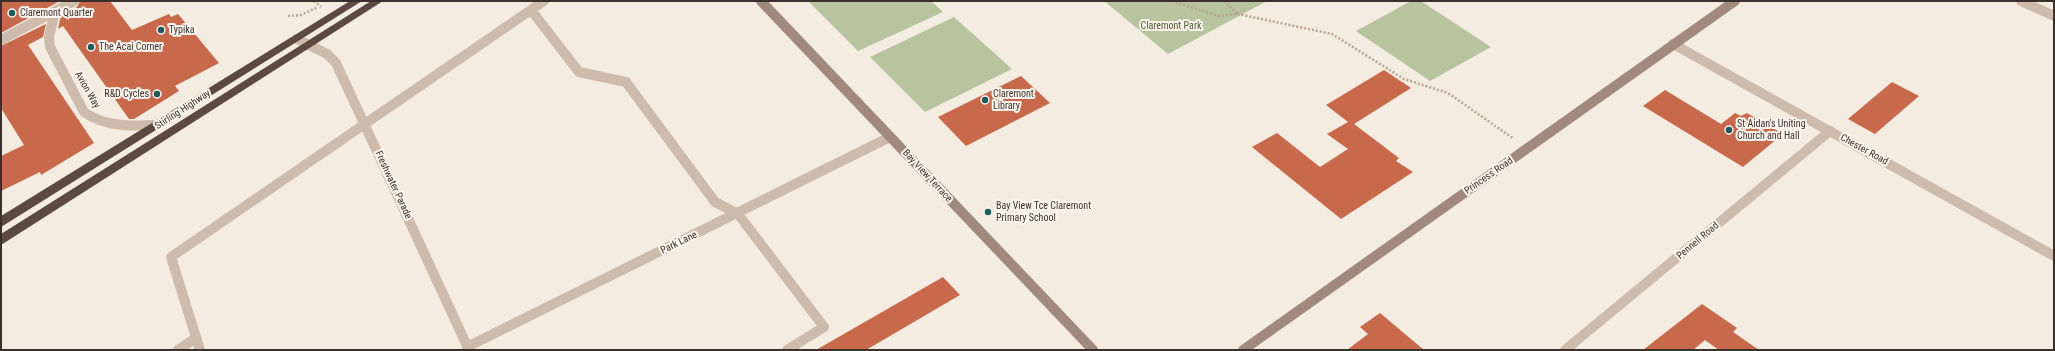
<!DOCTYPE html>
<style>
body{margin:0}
#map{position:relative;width:2055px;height:351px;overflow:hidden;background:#f4ebe1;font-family:"Roboto Condensed",sans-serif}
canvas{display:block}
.frame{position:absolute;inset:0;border:2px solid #3b302b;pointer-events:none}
</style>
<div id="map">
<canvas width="2055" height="351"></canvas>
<div class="frame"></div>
</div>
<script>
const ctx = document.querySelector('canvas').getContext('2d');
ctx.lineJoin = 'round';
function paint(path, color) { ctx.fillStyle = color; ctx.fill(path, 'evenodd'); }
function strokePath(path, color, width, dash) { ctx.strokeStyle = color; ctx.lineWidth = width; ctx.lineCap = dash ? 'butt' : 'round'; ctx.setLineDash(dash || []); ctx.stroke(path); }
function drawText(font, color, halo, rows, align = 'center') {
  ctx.font = font + ' "Roboto Condensed",sans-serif'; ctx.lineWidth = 4; ctx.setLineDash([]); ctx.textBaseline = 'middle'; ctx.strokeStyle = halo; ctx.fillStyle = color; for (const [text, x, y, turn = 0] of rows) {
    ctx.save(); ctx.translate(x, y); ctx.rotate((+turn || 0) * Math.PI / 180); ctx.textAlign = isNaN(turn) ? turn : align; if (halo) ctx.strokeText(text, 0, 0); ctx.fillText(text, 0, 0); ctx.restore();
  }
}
paint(new Path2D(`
 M808,1h123l12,11 -85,39z
 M1104,1h163l-99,53z
 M1411,1h10l70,46 -61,34 -74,-50z
 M954,17l58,52 -87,43 -55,-55z`), '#b8c4a0');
paint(new Path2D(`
 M1,1h59l-59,32z
 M80,1h30l22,29 37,-16 2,3 7,-3 41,49 -44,23 4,5 -45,28h-5l-66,-93 -5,3 3,-14 16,-8z
 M46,24l-3,13 -15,8 66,98 -53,32 -1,-3 -39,19v-35l23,-11 -23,-37v-62z
 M1384,70l27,18 -57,36 45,34 -3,3 17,11 -72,47 -89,-72 25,-14 43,34 28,-18 -21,-15 21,-12 -22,-17z
 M1021,76l29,27 -84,43 -28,-29z
 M1892,82l27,14 -44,38 -27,-15z
 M1665,90l56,34 14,-11 6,3 6,-3 36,21 -40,33 -100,-61z
 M943,277l17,18 -94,55h-50z
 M1702,304l35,24 -4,4 26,18h-40l-14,-10 -12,10h-50z
 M1380,313l44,37h-77l21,-16 -8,-7z`), '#c8694b');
strokePath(new Path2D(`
 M314,1l7,6
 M1172,1l47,15 19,-2 94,20 72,45 44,14 66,46
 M1224,1l14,13
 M288,16l13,-1 17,-8`), '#b9a596', 2.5, [2, 2]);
strokePath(new Path2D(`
 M531,10l48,62 47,10 89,120 23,12 86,113 -37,23
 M55,12l-6,25 1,10 34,65c21,15 46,14 71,13
 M178,350l18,-12
 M200,350l-29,-93 373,-256`), '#cdbbac', 10);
strokePath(new Path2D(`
 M2021,1l33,15
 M297,39l30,15 9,9 133,287
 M1,40l73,-39
 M1673,44l381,212
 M467,347l423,-210
 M1565,350l265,-219`), '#cdbbac', 10);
strokePath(new Path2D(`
 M761,1l332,349
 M1243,350l492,-349`), '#a18a7d', 10);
paint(new Path2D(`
 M350,1h12l-361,226v-11z
 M371,1h12l-382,244v-11z`), '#5c4a42');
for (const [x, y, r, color] of [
 [12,13,4,"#1f5a5e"],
 [161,30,4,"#1f5a5e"],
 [91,47,4,"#1f5a5e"],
 [157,94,4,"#1f5a5e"],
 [985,100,4,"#1f5a5e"],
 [1729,130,4,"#1f5a5e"],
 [988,212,4,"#1f5a5e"]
]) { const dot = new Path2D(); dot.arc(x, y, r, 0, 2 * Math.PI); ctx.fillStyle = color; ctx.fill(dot); strokePath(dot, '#fbf5ee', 1.5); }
drawText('10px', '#3b302b', '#fbf5ee', [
 ["Claremont Quarter",20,13],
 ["Typika",169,30],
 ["The Acai Corner",99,47],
 ["R&D Cycles",149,94,"right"],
 ["Claremont",993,94],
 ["Library",993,106],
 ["St Aidan's Uniting",1737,124],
 ["Church and Hall",1737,136],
 ["Bay View Tce Claremont",996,206],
 ["Primary School",996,218]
], 'left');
drawText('10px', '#4a5a2e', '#fbf5ee', [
 ["Claremont Park",1171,26]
]);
drawText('10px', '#3b302b', '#fbf5ee', [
 ["Avion Way",87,90,60],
 ["Stirling Highway",183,110,-33],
 ["Chester Road",1864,150,29],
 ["Bay View Terrace",927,176,47],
 ["Princess Road",1489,176,-35],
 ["Freshwater Parade",393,185,65],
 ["Pennell Road",1698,241,-40],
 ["Park Lane",679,243,-26]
]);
</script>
